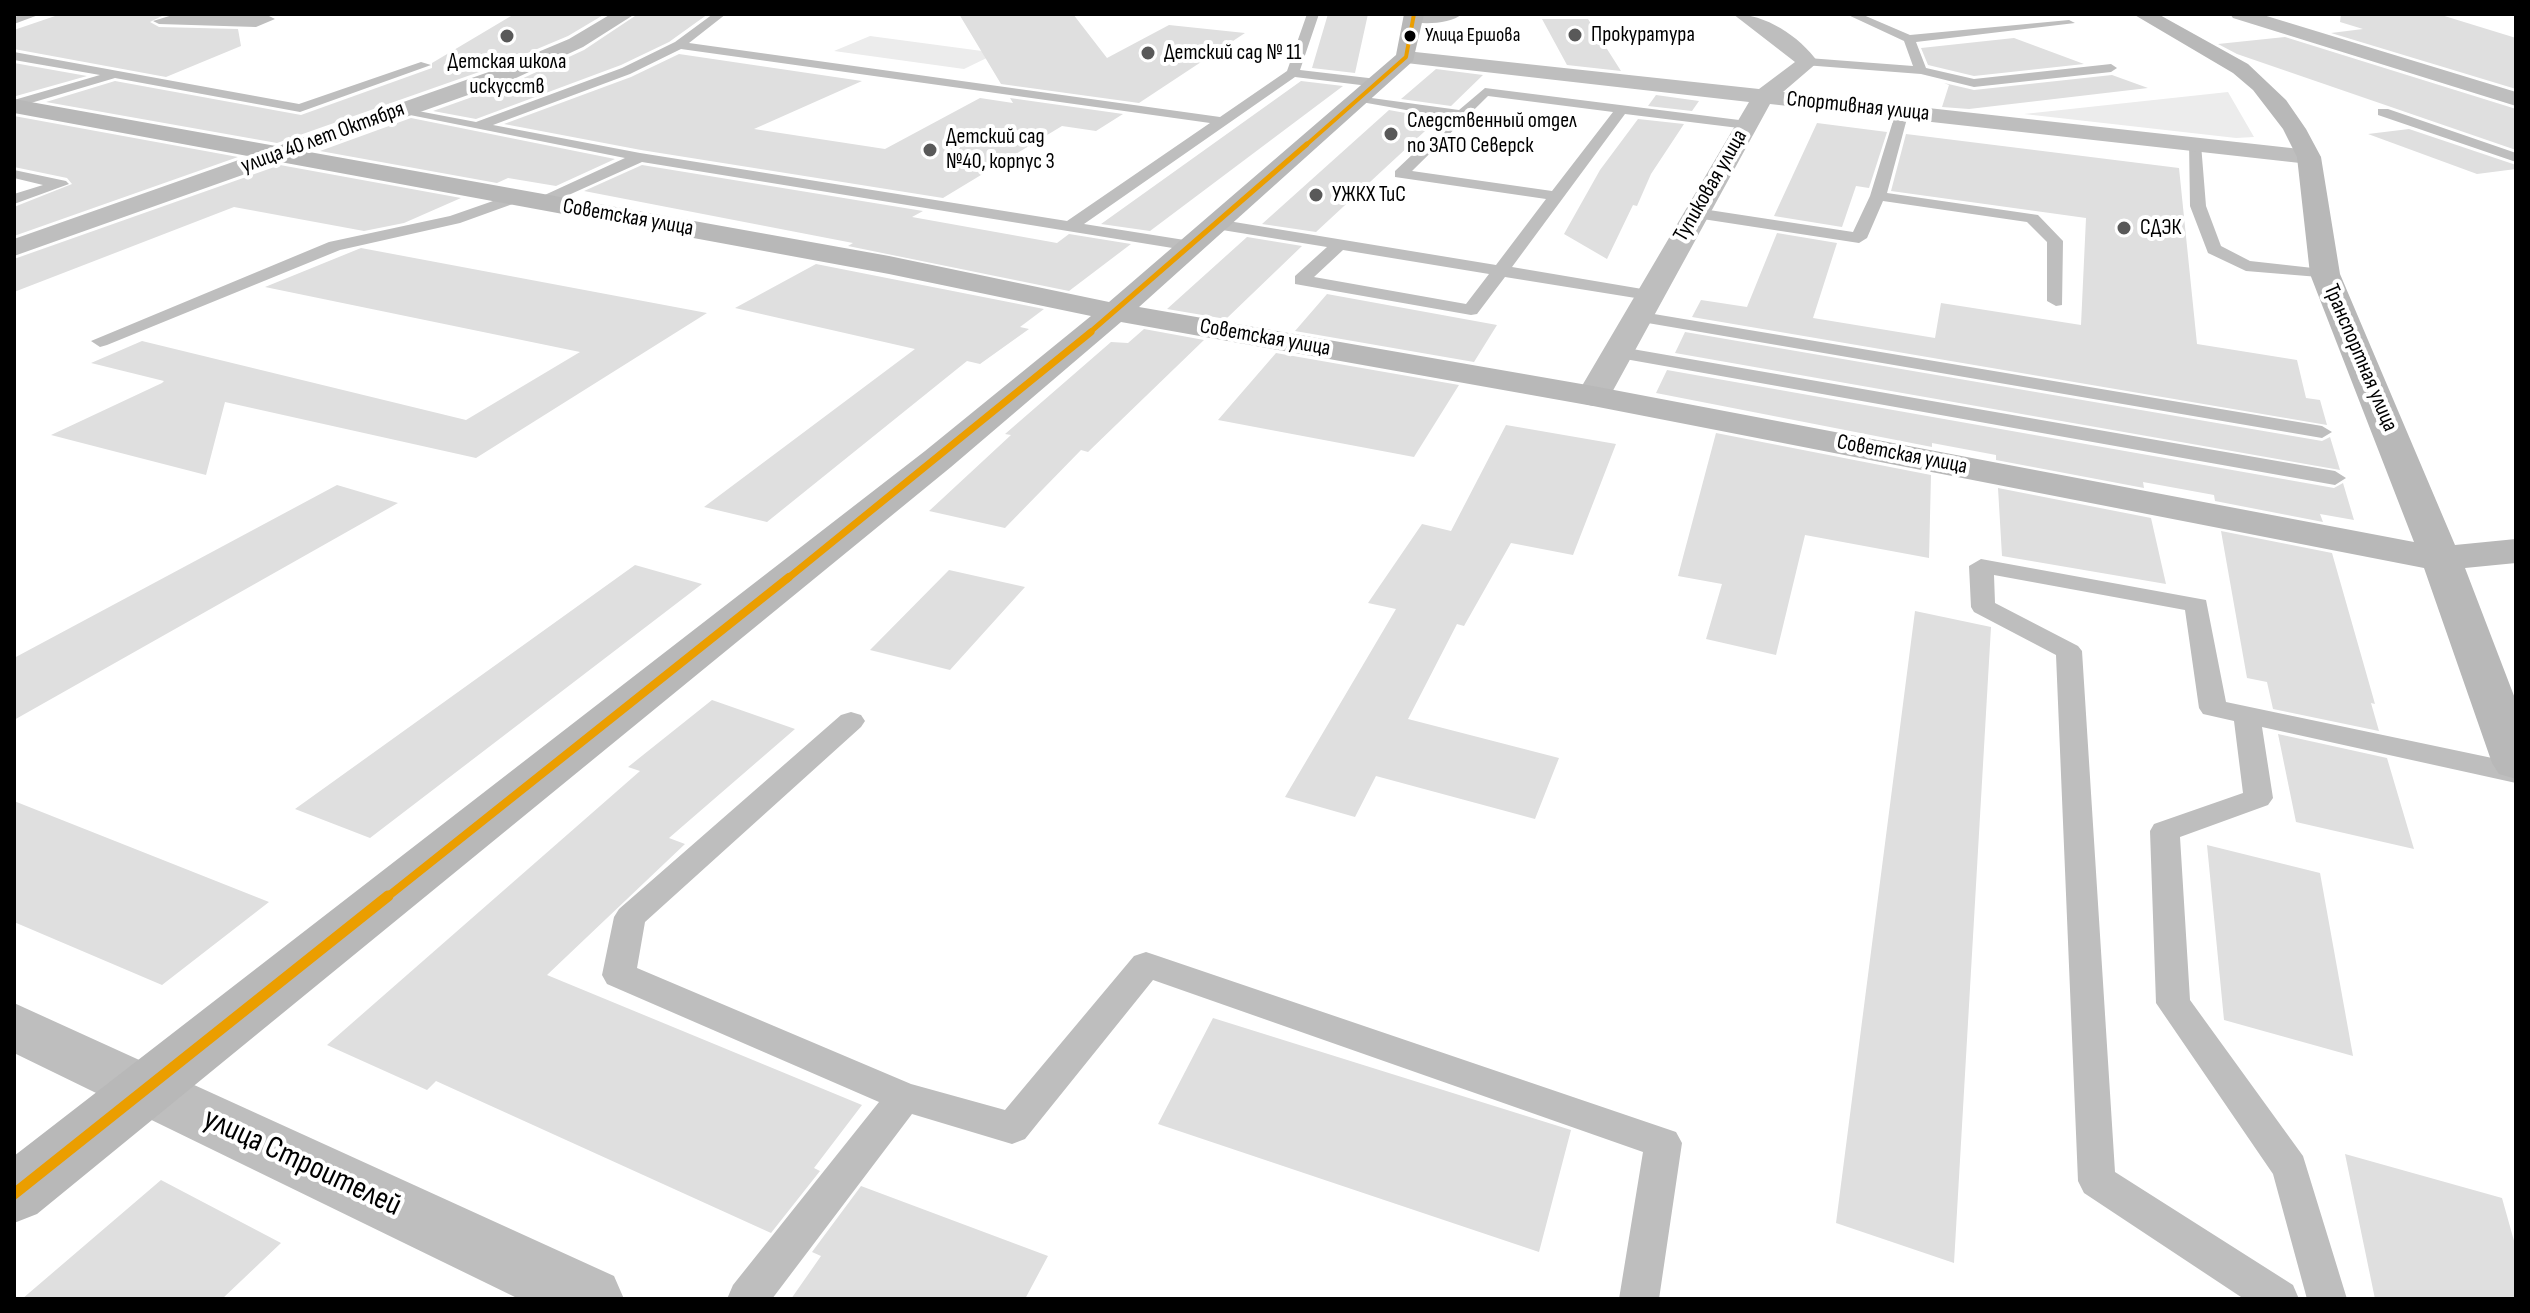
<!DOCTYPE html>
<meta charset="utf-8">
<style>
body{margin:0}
#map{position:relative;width:2530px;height:1313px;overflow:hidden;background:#fff;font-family:"Sofia Sans Condensed",sans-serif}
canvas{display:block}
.frame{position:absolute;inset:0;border:16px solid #000;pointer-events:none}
</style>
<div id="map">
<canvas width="2530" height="1313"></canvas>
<div class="frame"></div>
</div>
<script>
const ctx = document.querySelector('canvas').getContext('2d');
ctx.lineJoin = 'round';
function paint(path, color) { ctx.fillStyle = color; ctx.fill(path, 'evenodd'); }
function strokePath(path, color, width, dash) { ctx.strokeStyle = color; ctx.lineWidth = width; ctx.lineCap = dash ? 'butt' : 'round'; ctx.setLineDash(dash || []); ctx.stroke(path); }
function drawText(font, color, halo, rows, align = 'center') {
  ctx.font = font + ' "Sofia Sans Condensed",sans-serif'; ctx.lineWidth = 8; ctx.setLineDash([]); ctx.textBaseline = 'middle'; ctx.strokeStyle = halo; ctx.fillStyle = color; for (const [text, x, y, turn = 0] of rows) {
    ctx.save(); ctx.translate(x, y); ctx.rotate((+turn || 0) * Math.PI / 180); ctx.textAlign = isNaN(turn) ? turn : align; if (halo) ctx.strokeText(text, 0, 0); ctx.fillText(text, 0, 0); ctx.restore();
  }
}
paint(new Path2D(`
 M870,36l127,17 -33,16 -130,-18z
 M2228,92l26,45 -18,1 -212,-24z`), '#ececec');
paint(new Path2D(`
 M61,14h105l-16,8 9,5 79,2 3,17 -75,31 -152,-28v-19z
 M523,14h82l-37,22 -69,29 -222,78 -231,-41 69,-21 186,34 131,-47v-5l79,-47z
 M638,14h70l-39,28 -48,23 -145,54 -43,-8 84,-30 67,-31z
 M959,14h114l34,44 62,-33 76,8 -106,70 -138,-19z
 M1328,14h40l-13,59 -43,-5z
 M2341,14h97l78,24v51l-185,-56 32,-4 -23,-7z
 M1542,19h46l33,52 -54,-6z
 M2285,37l231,72v41l-279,-96 -19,-10z
 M2014,38l70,26 -110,12 -46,-11 -7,-17z
 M679,54l183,27 -108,48 131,20 95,-51 33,5 -3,-5 113,16 -27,17 -34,-5 -119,72 -302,-48 -137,-26 127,-47z
 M14,63l73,13 -71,20z
 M1436,69l47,6 -32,31 -50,-7z
 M2112,75l36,13 -179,21 -27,-2 7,-22 -5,-2 30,7z
 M1301,81l42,5 -193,145 -49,-7z
 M1656,95l43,6 -7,10 -44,-5z
 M1389,110l49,9 -122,113 -54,-8z
 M14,116l224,41 -224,79v-29l58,-23 -5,-6 -53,-11z
 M411,118l204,41 -59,27 -48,-8 -11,5 -177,-32z
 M1638,119l46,5 -33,50 -14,32 -4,-1 -26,54 -43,-25 36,-64z
 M1817,123l70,9 -18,56 -13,-2 -14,41 -68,-11z
 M2409,129l107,36v4l-39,5 -109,-40z
 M1906,134l273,34 18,176 100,16 9,38 14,2 7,25 -635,-108 9,-17 46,7 30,-74 60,10 -24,75 122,20 6,-35 140,22 5,-107 -195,-27z
 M280,165l181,33 -57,25 -40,8 -130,-24 -220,85v-33z
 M642,165l281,46 -11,6 145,26 12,-9 62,10 -62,47 -221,-45 5,-3 -269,-52z
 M1247,237l55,9 -76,73 -59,-10z
 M361,248l346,65 -231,145 -251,-56 -19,73 -155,-40 111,-52 2,-2 -73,-18 51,-22 324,79 114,-68 -315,-65z
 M816,264l228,45 -24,18 9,2 -49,35 -13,-3 -200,161 -63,-15 211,-158 -180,-41z
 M1327,294l170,31 -23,37 -179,-31z
 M1144,329l60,11 -116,112 -7,-2 -76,78 -76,-17 82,-76 -6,-1 106,-92 17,1z
 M1685,332l637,109 8,-4 10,33 -665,-117z
 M1276,353l183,32 -45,72 -196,-37z
 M1667,370l667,118 9,-5 11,37 -34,-6 3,8 -108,-21 -1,-6 -71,-13 1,6 -148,-28v-5l-64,-12v4l-276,-54z
 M1506,425l110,19 -43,111 -62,-12 -47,83 -7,-2 -49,95 151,39 -24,61 -159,-43 -21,41 -70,-20 111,-188 -28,-6 54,-79 29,7z
 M1716,433l215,42 -2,83 -124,-23 -29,120 -70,-16 16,-55 -44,-8z
 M337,485l61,18 -384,217v-62z
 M1998,488l153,30 15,66 -164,-28z
 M2221,531l111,22 43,151 -4,-1 8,28 -106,-22 -6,-27 -20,-4z
 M635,565l67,19 -332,254 -75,-29z
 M949,570l76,17 -75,83 -80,-20z
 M1915,611l76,16 -37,636 -118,-40z
 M712,700l83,29 -126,109 16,6 -138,131 315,130 -48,63 6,3 -49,62 -335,-152 -9,9 -100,-45 313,-274 -12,-4z
 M2278,734l109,24 27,91 -118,-27z
 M14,801l255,101 -107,83 -148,-63z
 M2207,845l113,28 33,183 -129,-36z
 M1213,1018l358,112 -32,122 -381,-128z
 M2345,1154l157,44 14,50v51h-141z
 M161,1180l120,63 -59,56h-200z
 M861,1186l187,70 -23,43h-234l30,-43 -9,-4z`), '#dfdfdf');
paint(new Path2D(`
 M24,14h17l-27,10v-7z
 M176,14l93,2 6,3 -19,8 -97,-3 -6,-3z
 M713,14h13l-37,29 531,74 67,-46 20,-57h12l-19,56 77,9 6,4 -6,4 -82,-10 -211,147 113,18v8l-6,1 -549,-89 -100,45 -6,-2v-6l89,-41 -235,-47 7,-4 79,15 146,-54 53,-26zM681,49l529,74 -143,98 -427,-68 -147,-28 137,-51z
 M1846,14h15l49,21 159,-15 6,3 -159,19 10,26 48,11 137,-15 6,4 -6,4 -137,15 -53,-13 -117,-9 -2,-3 6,-4 105,8 -9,-25z
 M14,52l285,52 122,-42 10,3 -131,47 -185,-34 -101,30v-8l86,-25 -86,-15z
 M1485,88l262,33 7,4 -7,4 -122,-15 -113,153 142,24v8l-6,1 -143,-23 -28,37 -6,1 -176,-31v-8l32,-29 -111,-18 -8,-5 8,-5 280,46 50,-66 -151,-22v-6l56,-53 -101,-18 7,-4 102,14zM1488,96l125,16 -61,79 -140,-20zM1343,250l146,24 -23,30 -152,-27z
 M1897,108l12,3 -22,82 151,22 25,26 -1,64 -6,1 -9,-5v-59l-20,-20 -144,-21 -16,37 -8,5 -163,-25 -8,-5 8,-5 157,24 17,-36z
 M2378,109h10l128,44v9l-138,-47z
 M2189,141l12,3 5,62 15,40 29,15 81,9v8l-85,-7 -38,-18 -18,-47z
 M14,170l52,11 3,3 -55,20v-10l29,-9 -29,-7z
 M516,193l5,2v6l-61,22 -120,27 -233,95 -7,2 -9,-6 238,-99 121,-26z
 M1636,311l686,115 10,6 -10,6 -692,-118 -3,-4z
 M1615,346l720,125 11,7 -11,7 -727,-129v-8z
 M1981,559l225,41 20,102 290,61v20l-254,-56 11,71 -5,7 -88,32 10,163 113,156 44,143h-40l-34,-125 -117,-171 -6,-172 4,-7 89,-31 -9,-72 -31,-7 -4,-6 -14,-98 -191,-35 1,28 83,43 4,5 33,521 178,113 6,14h-55l-160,-106 -6,-12 -22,-526 -82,-43 -3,-5 -2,-41z
 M851,712l10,3 4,6 -4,6 -216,195 -8,46 274,116 94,26 129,-154 12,-4 12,4 518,176 6,11 -23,156h-40l24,-147 -490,-172 -128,159 -13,5 -100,-30 -140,185h-45l6,-14 146,-183 -272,-118 -5,-9 12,-58 5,-8 222,-194z`), '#bebebe');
paint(new Path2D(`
 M611,14h24l-52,33 -67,31 -502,178v-17l486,-171 69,-29z
 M1407,14h55c-11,10 -40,11 -54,7z
 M1733,14c33,0 66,22 85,48l-35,30 526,58 12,7 -12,7 -539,-60 -160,292 -5,7 -12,3 -12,-3 -5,-7 173,-294 -343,-39 -10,-6 10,-6 353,38 36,-27z
 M2230,14h30l256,78v14l-283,-88z
 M14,1003l600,273 10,23h-105l-505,-246z`), '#bebebe');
paint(new Path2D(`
 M1404,14h20l-11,47 -274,246 454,79 821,156 -104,-268 -13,-117 -14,-28 -30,-39 -20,-17 -100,-59h25l90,50 38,36 20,29 15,28 19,117 115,271 61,-6v24l-51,5 51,133v78l-17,-5 -7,-11 -68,-195 -831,-162 -472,-84 -170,145 -914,747 -23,9v-67l911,-705 166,-135 -202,-42 -875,-161v-14l875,157 220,46 287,-247z`), '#b8b8b8');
strokePath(new Path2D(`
 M1305,146l101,-89 8,-43`), '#eb9e00', 4);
strokePath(new Path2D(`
 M1088,334l219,-190`), '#eb9e00', 5);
strokePath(new Path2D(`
 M787,579l304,-247`), '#eb9e00', 7);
strokePath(new Path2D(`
 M386,898l403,-321`), '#eb9e00', 8);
strokePath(new Path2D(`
 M14,1194l374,-298`), '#eb9e00', 11);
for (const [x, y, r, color] of [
 [1575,35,8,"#595959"],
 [507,36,8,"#595959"],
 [1410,36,7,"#000"],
 [1148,53,8,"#595959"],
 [1391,134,8,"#595959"],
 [930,150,8,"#595959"],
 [1316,195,8,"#595959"],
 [2124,228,8,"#595959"]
]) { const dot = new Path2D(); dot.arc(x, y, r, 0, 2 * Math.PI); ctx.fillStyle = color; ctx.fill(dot); strokePath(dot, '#fff', 3); }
drawText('20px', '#000', '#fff', [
 ["Улица Ершова",1425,36]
], 'left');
drawText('22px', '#000', '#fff', [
 ["Прокуратура",1591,35],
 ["Детский сад № 11",1164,53],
 ["Детская школа",507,62,"center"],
 ["искусств",507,87,"center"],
 ["Следственный отдел",1407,121],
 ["по ЗАТО Северск",1407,146],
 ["Детский сад",946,137],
 ["№40, корпус 3",946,162],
 ["УЖКХ ТиС",1332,195],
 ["СДЭК",2140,228]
], 'left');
drawText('22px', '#000', '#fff', [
 ["Спортивная улица",1858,107,6],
 ["улица 40 лет Октября",323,138,-20],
 ["Тупиковая улица",1711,186,-60],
 ["Советская улица",628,218,10],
 ["Советская улица",1265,338,10],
 ["Транспортная улица",2360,358,67],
 ["Советская улица",1902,455,11]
]);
drawText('32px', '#000', '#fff', [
 ["улица Строителей",302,1163,25]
]);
</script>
